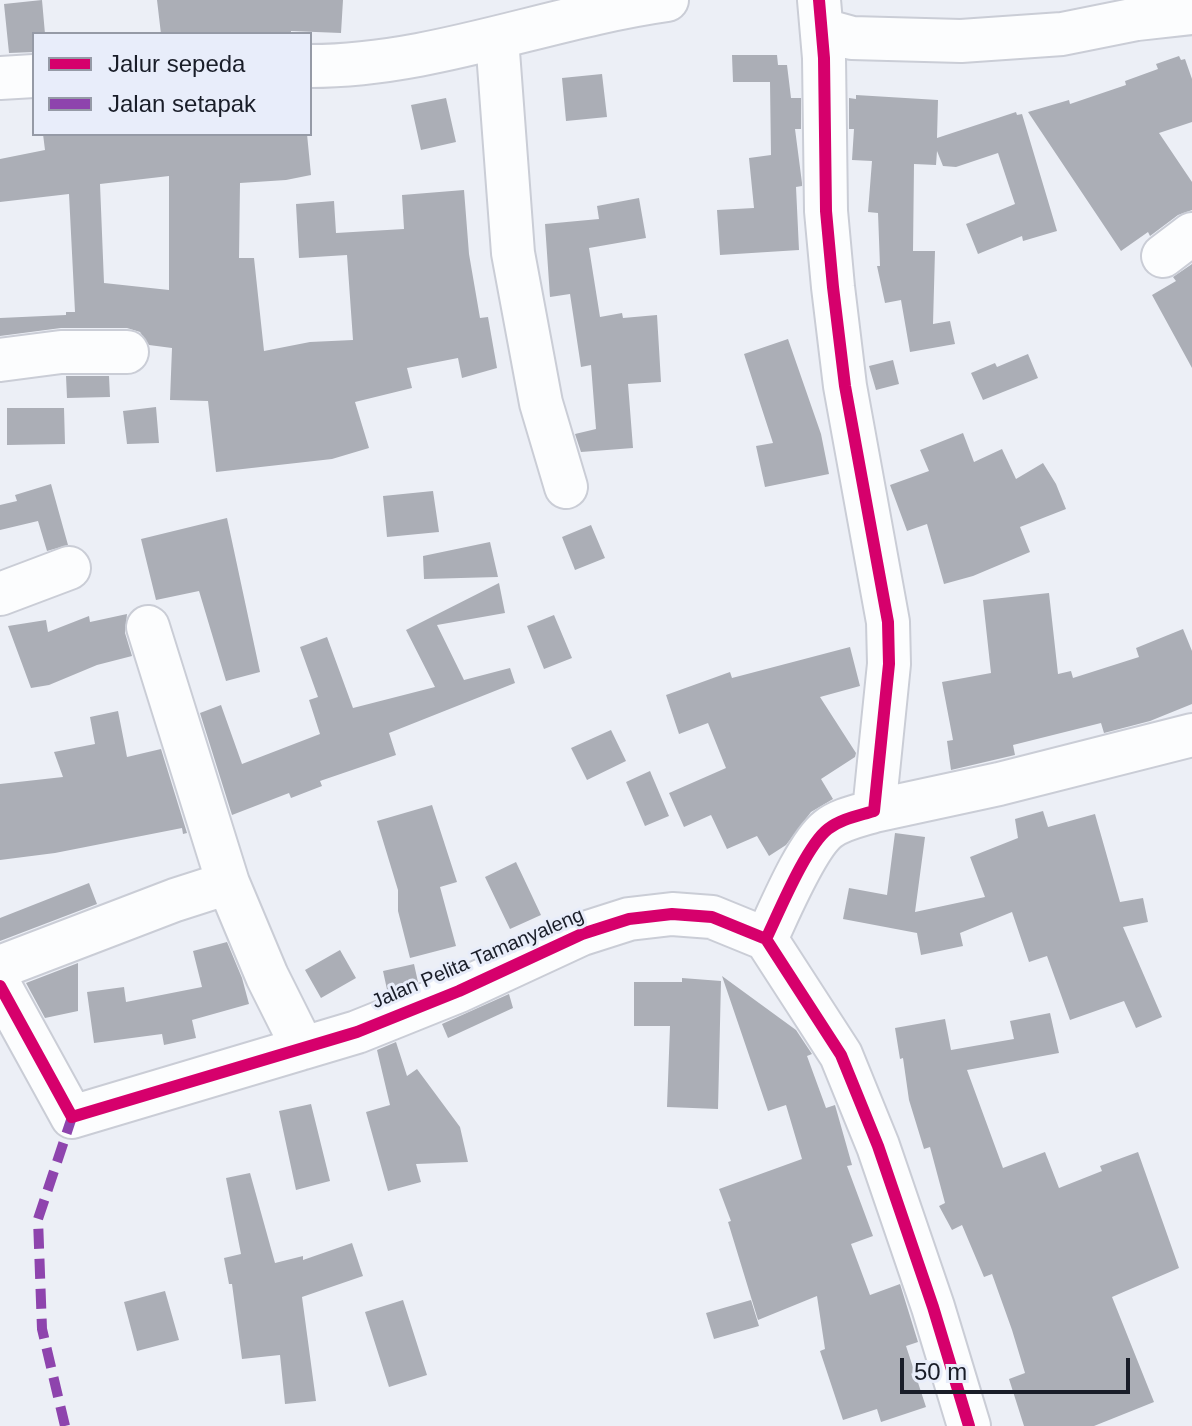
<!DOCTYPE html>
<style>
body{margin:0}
#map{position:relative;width:1192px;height:1426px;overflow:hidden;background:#eceff6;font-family:Arial,sans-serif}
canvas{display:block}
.legend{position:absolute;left:32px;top:32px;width:280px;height:104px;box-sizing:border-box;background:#e8edfa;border:2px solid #959aa6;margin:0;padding:10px 14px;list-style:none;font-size:24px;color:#191d28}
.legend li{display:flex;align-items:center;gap:16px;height:40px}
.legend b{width:40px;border:2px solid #959aa6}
.scale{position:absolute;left:900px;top:1358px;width:230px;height:36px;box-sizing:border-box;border:4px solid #191d28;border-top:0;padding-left:10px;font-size:24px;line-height:28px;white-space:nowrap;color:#191d28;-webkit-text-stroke:6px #e8edfa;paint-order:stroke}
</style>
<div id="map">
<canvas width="1192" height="1426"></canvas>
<ul class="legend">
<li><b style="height:10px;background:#d6006c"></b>Jalur sepeda</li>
<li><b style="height:10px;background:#8e44ad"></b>Jalan setapak</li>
</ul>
<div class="scale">50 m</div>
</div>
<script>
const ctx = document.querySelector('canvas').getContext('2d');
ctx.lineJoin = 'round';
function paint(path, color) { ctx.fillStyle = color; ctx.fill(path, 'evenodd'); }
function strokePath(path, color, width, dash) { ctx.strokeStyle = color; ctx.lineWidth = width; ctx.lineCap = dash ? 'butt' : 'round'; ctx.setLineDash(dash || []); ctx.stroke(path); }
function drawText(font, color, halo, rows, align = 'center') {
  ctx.font = font + ' Arial,sans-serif'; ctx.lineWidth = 6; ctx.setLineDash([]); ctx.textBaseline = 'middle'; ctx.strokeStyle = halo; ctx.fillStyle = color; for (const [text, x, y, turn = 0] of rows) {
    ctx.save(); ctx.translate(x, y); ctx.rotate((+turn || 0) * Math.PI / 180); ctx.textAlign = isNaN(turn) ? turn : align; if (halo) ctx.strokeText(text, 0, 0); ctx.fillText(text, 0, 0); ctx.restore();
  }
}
paint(new Path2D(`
 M42,0l3,34h-11v18l-25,1 -5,-49z
 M157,0h186l-2,33 -50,-2v3h-130z
 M732,55h45l1,10h9l4,33h10v31h-6l7,54v3l-6,1 3,63 -79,5 -3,-45 37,-2 -5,-50 22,-3 -1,-73h-37z
 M1179,56l2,4 4,-1 7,20v43l-33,11 33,49v28l-14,5 -28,21 -2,-4 -27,19 -93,-139 41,-12 1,4 56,-19 -1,-4 33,-12 -2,-5z
 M602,74l5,43 -41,4 -4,-43z
 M856,95l82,5 -1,38 79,-26 1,3 5,-1 35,117 -34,10 -1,-5 -44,18 -12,-30 49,-20 -17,-51 -42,14 -13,-1 -6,-15 -1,14 -22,-1 -1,87h22l-2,73 17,-3 5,23 -45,8 -9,-52 -16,3 -8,-37h3l-2,-53 -10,-1 4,-51 -20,-1 2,-31h-5v-31l7,1z
 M446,98l10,44 -35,8 -10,-45z
 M43,134h264l4,41 -25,5 -46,3 -1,75h15l10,93 46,-9 43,-2 -6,-85 -48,3 -3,-54 38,-3 2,32 68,-4 -2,-34 62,-5 5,64 11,64 8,-1 9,51 -35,10 -4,-20 -51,10 5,20 -57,14 14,46 -37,11 -116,13 -8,-71 -38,-1 2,-52 -23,-3 -9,-13 -13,-4h-66l-61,8v-18l66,-3v-3h9l-6,-118 -69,8v-43l45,-9zM169,176v114l-65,-7 -4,-99z
 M639,198l7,40 -57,10 11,69 22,-4 1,5 34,-3 4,67 -33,2 5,64 -52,4 -6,-18 21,-5 -5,-64 -10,2 -11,-73 -20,3 -5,-73 54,-5 -2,-13z
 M1192,264v104l-40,-73 24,-14 -3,-4z
 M788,339l33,95 8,40 -64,13 -9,-41 17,-3 -29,-89z
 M1028,354l10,24 -55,22 -12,-27 24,-10 2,4z
 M893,360l6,24 -23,6 -7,-24z
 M66,376h43l1,21 -43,1z
 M156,407l3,36 -32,1 -4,-33z
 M7,408h57l1,36 -58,1z
 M963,433l11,29 28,-13 14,30 27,-16 13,21 10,25 -46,18 10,25 -57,24 -29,8 -17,-60 -20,7 -17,-46 39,-14 -9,-21z
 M51,484l17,61 -21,6 -9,-30 -38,9v-25l17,-4 -2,-6z
 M433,491l6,41 -52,5 -4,-41z
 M227,518l33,154 -34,9 -27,-90 -43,9 -15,-61z
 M591,525l14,33 -30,12 -13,-33z
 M490,542l8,35 -74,2 -1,-23z
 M499,583l6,30 -68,12 27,55 46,-12 5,15 -126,50 7,22 -76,26 2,5 -31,12 -2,-5 -57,22 -32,-102 21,-8 21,59 78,-30 -11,-34 9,-3 -18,-50 27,-10 26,71 82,-21 -29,-57z
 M1049,593l9,81 13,-3 2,7 66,-21 -3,-9 47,-19 9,22v53l-42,17 -46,12 -3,-10 -88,22 2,10 -64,15 -4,-29 6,-1 -11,-58 49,-9 -8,-73z
 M127,614l-2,19 7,23 -35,9 -48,20 -18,3 -23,-62 38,-6 2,12 41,-16 1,6z
 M554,615l18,43 -28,11 -17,-43z
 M850,647l10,39 -40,11 36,56 -1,4 -34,22 12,20 -22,13 -25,33 -17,11 -12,-20 -30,13 -16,-34 -27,12 -15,-34 57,-25 -18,-45 -29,11 -13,-39 64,-23 2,6z
 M118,711l9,46 34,-8 26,84 -4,1 -1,-6 -127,25 -55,7v-76l63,-7 -9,-25 41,-8 -5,-27z
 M611,730l15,31 -39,19 -16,-32z
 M650,771l19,45 -24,10 -19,-44z
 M432,805l25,77 -17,5 16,59 -46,12 -12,-47v-21l-21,-69z
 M1043,811l5,16 47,-13 25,88 23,-4 5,24 -25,5 39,90 -26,11 -12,-27 -54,19 -23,-64 -18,6 -17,-50 -52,21 3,13 -42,9 -4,-22 -74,-14 6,-31 38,7 8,-62 30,4 -10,75 70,-15 -15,-40 48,-19 -3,-19z
 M516,862l25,53 -31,14 -25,-52z
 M89,883l8,21 -97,37v-23z
 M227,942l15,36 7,26 -57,16 4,18 -32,7 -2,-11 -68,9 -7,-51 37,-5 2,15 76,-15 -9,-36z
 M340,950l16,28 -35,20 -16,-28z
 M78,963v48l-33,7 -19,-35z
 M414,964l4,18 -30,12 -5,-23z
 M722,976l74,54 16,24 -5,2 19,52 9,-3 17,60 -5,1 26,70 -22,8 19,51 30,-11 18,58 -12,4 20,61 -45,15 -4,-13 -34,11 -23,-69 5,-2 -8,-53 -59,24 -30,-98 3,-1 -12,-32 83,-30 -16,-54 -18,6z
 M682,978l39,3 -3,128 -51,-2 3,-81h-36v-44h48z
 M509,994l4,14 -65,30 -6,-14z
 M1050,1013l9,40 -92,17 36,98 42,-16 14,36 43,-17 -2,-5 38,-14 41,116 -67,29 42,105 -60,24h-70l-15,-47 16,-6 -13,-43 -20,-56 -8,3 -22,-52 -10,5 -13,-24 6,-3 -15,-56 -6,2 -15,-49 -6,-42 -3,1 -5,-31 50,-9 6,31 63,-11 -4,-18z
 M396,1042l11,34 10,-7 43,58 8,35 -52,2 5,18 -33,9 -22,-79 24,-7 -13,-55z
 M311,1104l19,77 -34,9 -17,-79z
 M250,1173l25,90 28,-7v4l49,-17 11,33 -61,21 14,104 -31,3 -5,-49 -38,4 -10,-75h-3l-5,-26 17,-4 -15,-76z
 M165,1291l14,49 -42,11 -13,-49z
 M403,1300l24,75 -38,12 -24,-75z
 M751,1300l8,26 -45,13 -8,-26z`), '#abaeb6');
const minor = new Path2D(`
 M823,30l29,8 109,3 101,-7 75,-15 55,-6
 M497,38l16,215 28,150 25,84
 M310,66c122,0 237,-49 357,-66
 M0,78l34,-2
 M1163,256l29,-22
 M0,360l61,-8h66
 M0,594l69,-26
 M148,627l80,256 39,93 36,72
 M874,811l125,-27 193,-49
 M766,939c13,-27 40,-93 62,-110 13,-10 30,-13 46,-18l15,-147 -1,-42 -43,-236 -12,-99 -7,-76 -2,-153 -5,-58
 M0,967l175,-67 53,-17
 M0,986l72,131 285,-85 102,-41 123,-57 47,-15 43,-5 40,3 54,22 75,116 37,91 55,161 36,119`);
strokePath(minor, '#cacdd6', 46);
strokePath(minor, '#fcfdfe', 42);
strokePath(new Path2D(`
 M65,1426l-23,-97 -4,-110 34,-102`), '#8e44ad', 10, [20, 10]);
strokePath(new Path2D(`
 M766,939c13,-27 40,-93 62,-110 13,-10 30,-13 46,-18l15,-147 -1,-42 -43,-236 -12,-99 -7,-76 -2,-153 -5,-58
 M0,986l72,131 285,-85 102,-41 123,-57 47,-15 43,-5 40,3 54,22 75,116 37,91 55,161 36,119`), '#d6006c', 12);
drawText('20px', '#191d28', '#e8edfa', [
 ["Jalan Pelita Tamanyaleng",478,959,-23]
]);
</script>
